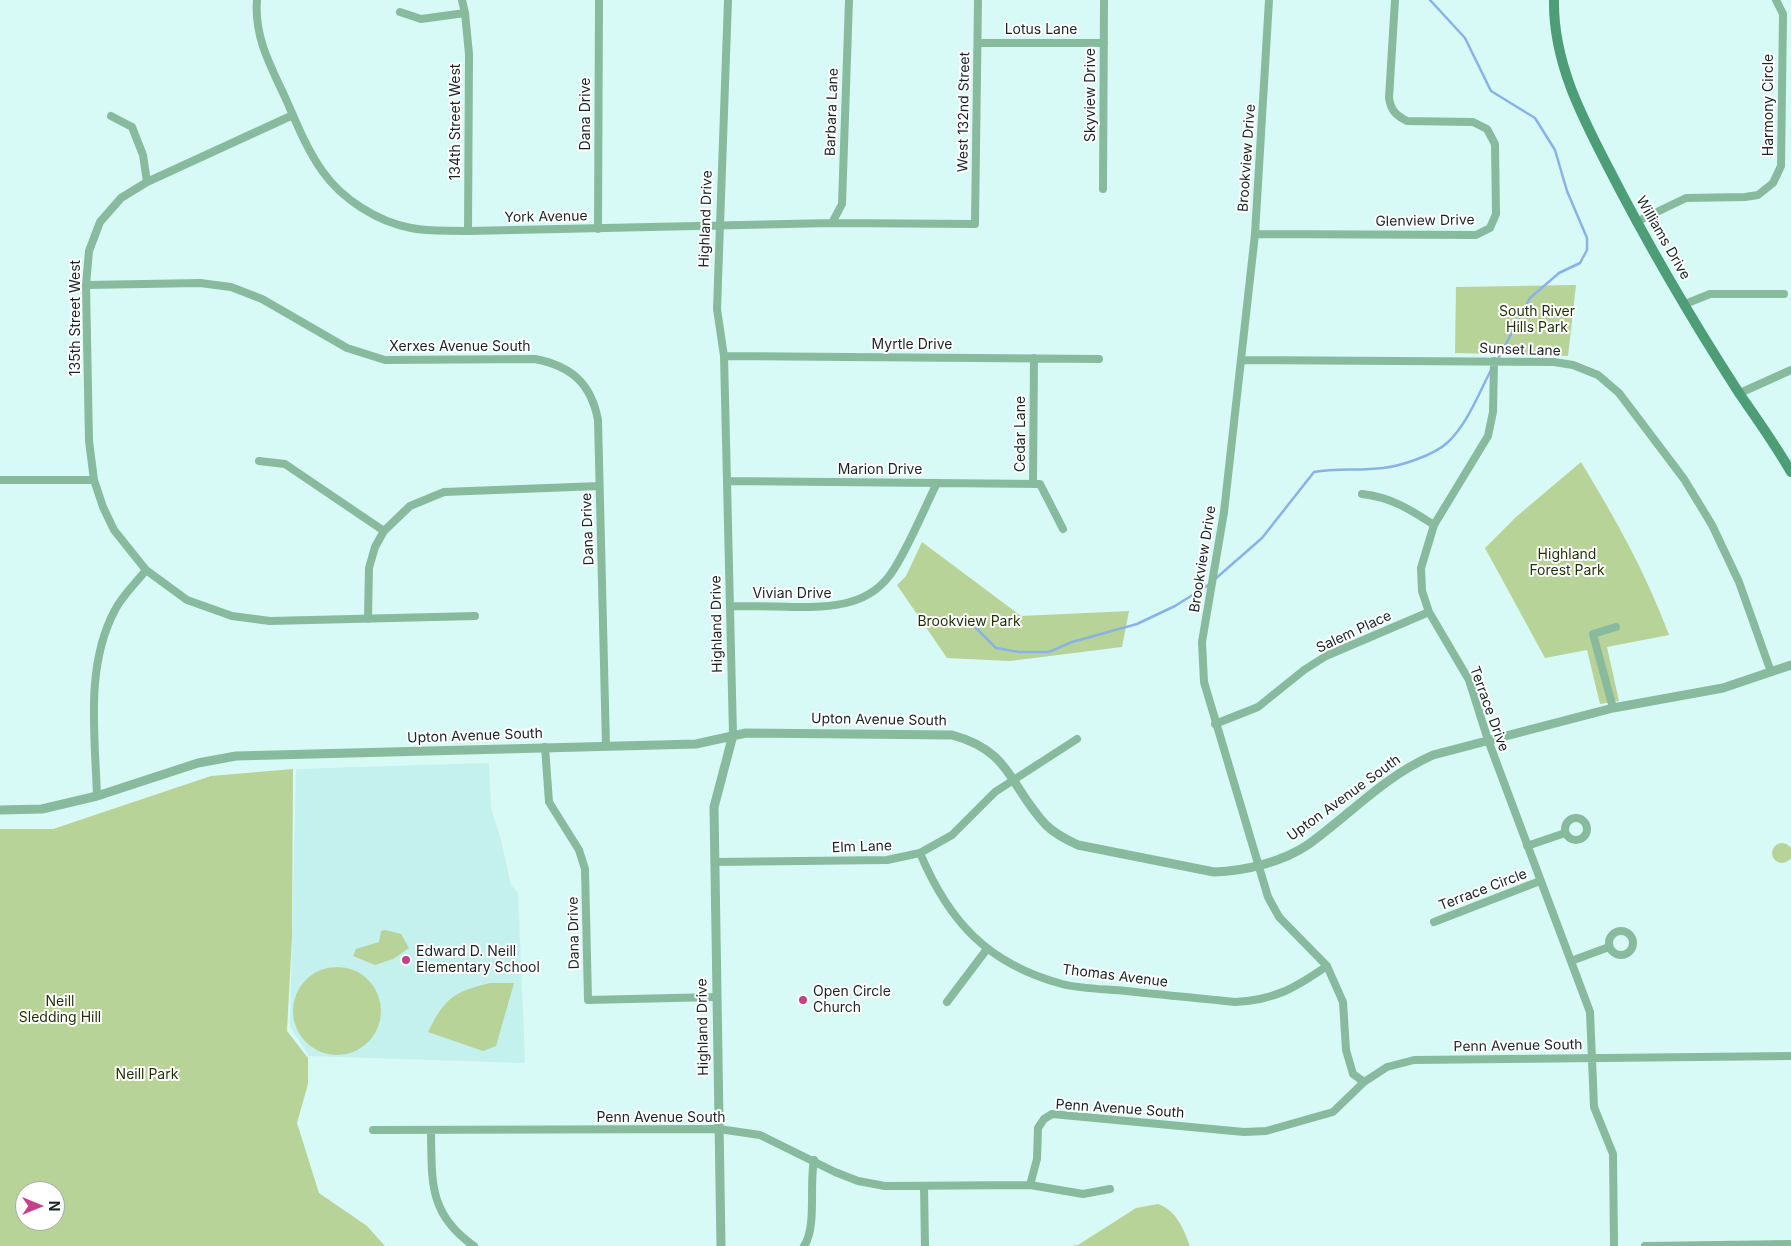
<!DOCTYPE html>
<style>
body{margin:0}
#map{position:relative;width:1791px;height:1246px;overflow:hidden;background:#d7faf7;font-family:Inter,sans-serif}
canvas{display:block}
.north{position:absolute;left:15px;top:1181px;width:50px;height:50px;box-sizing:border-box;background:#fff;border:1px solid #a3a8a7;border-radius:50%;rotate:90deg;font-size:14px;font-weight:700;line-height:20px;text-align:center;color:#182524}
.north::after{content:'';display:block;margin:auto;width:18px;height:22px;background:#c44187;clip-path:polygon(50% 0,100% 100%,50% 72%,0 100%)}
</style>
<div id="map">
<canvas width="1791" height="1246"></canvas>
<div class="north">N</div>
</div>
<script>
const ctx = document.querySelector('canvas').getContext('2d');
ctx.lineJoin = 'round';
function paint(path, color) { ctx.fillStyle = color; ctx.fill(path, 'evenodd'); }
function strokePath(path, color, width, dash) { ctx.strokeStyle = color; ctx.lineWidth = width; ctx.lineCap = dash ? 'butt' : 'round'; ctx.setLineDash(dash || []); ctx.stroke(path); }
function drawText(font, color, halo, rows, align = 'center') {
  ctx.font = font + ' Inter,sans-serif'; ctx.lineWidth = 4; ctx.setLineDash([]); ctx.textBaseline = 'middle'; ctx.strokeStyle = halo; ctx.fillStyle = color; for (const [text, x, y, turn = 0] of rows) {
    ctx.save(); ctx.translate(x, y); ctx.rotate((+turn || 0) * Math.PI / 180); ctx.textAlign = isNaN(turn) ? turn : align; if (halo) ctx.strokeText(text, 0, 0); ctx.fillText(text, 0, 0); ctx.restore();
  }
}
paint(new Path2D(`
 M489,763l2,45 10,32 10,45 7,8 7,170 -216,-7 -19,-29 6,-258z`), '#c4f0ed');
paint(new Path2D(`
 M1576,285l-8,71 -113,-3 1,-66z
 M1581,462c34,56 65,111 88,173l-62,12 12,54 -19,3 -13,-54 -42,8 -60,-110 31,-31z
 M922,542l99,74 108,-5 -7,36 -112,14 -63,-3 -50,-73 9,-9z
 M293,769l-1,167 -5,95 21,27v26l-11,39 22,70 48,33 18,20h-385v-417h53l158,-53zM25,1191h30v30h-30z
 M1772 853a10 10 0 1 1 20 0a10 10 0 1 1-20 0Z
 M385,930l16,4 8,14 -16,11 -18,6 -22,-9 3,-7 23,-7 2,-11z
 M293 1011a44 44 0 1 1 88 0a44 44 0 1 1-88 0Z
 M490,983h24l-18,63 -13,5 -55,-19c17,-34 25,-40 62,-49z
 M1158,1204c19,7 25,24 32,42h-118l6,-1 58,-37z`), '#b8d397');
strokePath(new Path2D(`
 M1430,0l35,38 26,53 44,27 20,32 12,41 20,47v12l-7,13 -21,10 -29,25 -32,61
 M1214,580l48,-42 52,-66c23,-4 46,-1 69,-4 18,-2 51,-13 64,-25 20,-18 32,-50 44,-73
 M975,627l21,21 23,4h30l23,-10 65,-18 38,-18 35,-22`), '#8ab2e7', 2.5);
strokePath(new Path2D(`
 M257,0c-3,36 13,65 28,97 11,25 22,53 38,75 19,27 55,50 88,56 18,4 39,2 57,3l364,-8 143,1 3,-224
 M462,0l3,13 4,41 -1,177
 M728,0l-11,309 7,47 9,379
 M1269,0l-14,234 -31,278 -22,130 2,40 64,215 11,20 48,49 16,36 3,48 7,24 11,8
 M400,12l21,7 44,-6
 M978,43h126
 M293,115l-146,67 -26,16 -21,24 -11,29 -3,34 3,156 5,39 9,27 11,23 32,40 41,30 45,16 38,5 205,-5
 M111,116l21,11 11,28 4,27
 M1103,189l1,-189
 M1636,222l50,-24 59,-1 13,-2 15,-12 8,-17 2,-152 -7,-14
 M832,223l10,-19 7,-204
 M598,229l1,-229
 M1255,234l221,1 14,-7 6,-14 -1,-70 -8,-15 -14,-7 -66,-1c-12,-6 -16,-11 -18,-23l6,-98
 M86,285l114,-2 31,4 31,12 85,49 38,12 150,-1c36,7 56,24 63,61l8,326
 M1685,304l25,-10h74
 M724,356l375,3
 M1241,360l313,2 19,3 25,10 21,18 65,86 28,46 27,57 32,90
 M1494,361l-1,51 -5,24 -54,89 -13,43 1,23 7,21 40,68 19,60 102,272 4,95 19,47 1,92
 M1740,393l51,-23
 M259,461l26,3 99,67
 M0,480h94
 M727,481l313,3 23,45
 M1033,483l1,-125
 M1362,494c29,3 49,16 72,31
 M730,606c21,0 42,0 62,1 39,0 79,0 102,-38 17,-27 29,-58 43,-86
 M368,619l1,-51 6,-21 9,-16 26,-25 34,-14 155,-6
 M1613,708l-20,-74 23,-7
 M1215,724l43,-17 46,-37 22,-14 103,-44
 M545,747l4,55 30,48 6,19 3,131 128,-3
 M97,796c-2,-62 -12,-130 18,-186 7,-14 21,-27 31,-40
 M1565 829a11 11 0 1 1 22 0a11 11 0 1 1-22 0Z
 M1527,846l38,-13
 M920,853c29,69 68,111 142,131 20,5 43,5 64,7 36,4 73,7 109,11 40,-2 60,-14 92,-36
 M715,862l172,-2 33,-7 32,-18 43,-43 82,-53
 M1434,922l106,-41
 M1609 943a12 12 0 1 1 24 0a12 12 0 1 1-24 0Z
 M1571,961l38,-14
 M947,1002l40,-53
 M373,1130l346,-1 41,6 75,37 23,9 27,5 145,-1 7,-26 1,-31 6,-9 8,-5 192,18 22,-1 67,-19 31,-30 23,-15 27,-7 377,-4
 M431,1131c1,50 -3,83 43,115
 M1030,1185l53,9 27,-5
 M924,1186l1,60
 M804,1246c13,-19 5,-61 10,-86
 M1645,1246l146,-2`), '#88ba9e', 8);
strokePath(new Path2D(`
 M0,810l42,-1 55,-13 101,-33 38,-7 460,-12 50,-11 206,2c60,16 57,51 94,90 9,9 21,15 32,20l136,27c31,-1 69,-10 95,-28 44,-32 73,-66 124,-89l180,-47 110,-20 68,-23
 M721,1246l-7,-439 19,-72`), '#88ba9e', 9);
strokePath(new Path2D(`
 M1554,0c-1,61 27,115 54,167 40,78 84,153 131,226 18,26 36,51 52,79`), '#4d9e76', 10);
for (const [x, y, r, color] of [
 [406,960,5,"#c44187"],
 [803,1000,5,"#c44187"]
]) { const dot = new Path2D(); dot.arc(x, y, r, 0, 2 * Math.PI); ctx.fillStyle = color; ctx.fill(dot); strokePath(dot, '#fff', 2); }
drawText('14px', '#182524', '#fff', [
 ["Lotus Lane",1041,30],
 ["Skyview Drive",1091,95,-90],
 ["Harmony Circle",1769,105,-90],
 ["Barbara Lane",832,112,-88],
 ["West 132nd Street",964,112,-89],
 ["Dana Drive",586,114,-90],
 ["134th Street West",456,122,-90],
 ["Brookview Drive",1247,158,-86],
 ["York Avenue",546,217,-1],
 ["Highland Drive",706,219,-88],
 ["Glenview Drive",1425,221,-1],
 ["Williams Drive",1663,238,60],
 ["135th Street West",76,318,-90],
 ["Myrtle Drive",912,345],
 ["Xerxes Avenue South",460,347],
 ["Sunset Lane",1520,350,2],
 ["Cedar Lane",1021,434,-90],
 ["Marion Drive",880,470],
 ["Dana Drive",588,529,-92],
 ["Brookview Drive",1203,559,-81],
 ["Vivian Drive",792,594],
 ["Highland Drive",717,624,-91],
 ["Salem Place",1354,632,-25],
 ["Terrace Drive",1489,709,70],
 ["Upton Avenue South",879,720,1],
 ["Upton Avenue South",475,736,-2],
 ["Upton Avenue South",1344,798,-36],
 ["Elm Lane",862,847,-2],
 ["Terrace Circle",1483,890,-21],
 ["Dana Drive",574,933,-91],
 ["Thomas Avenue",1115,976,7],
 ["Highland Drive",703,1027,-91],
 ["Penn Avenue South",1518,1046,-1],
 ["Penn Avenue South",1120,1109,4],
 ["Penn Avenue South",661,1118]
]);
drawText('14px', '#1f3003', '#fff', [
 ["South River",1537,312],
 ["Hills Park",1537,328],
 ["Highland",1567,555],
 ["Forest Park",1567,571],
 ["Brookview Park",969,622],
 ["Neill",60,1002],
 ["Sledding Hill",60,1018],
 ["Neill Park",147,1075]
]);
drawText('14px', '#182524', '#fff', [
 ["Edward D. Neill",416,952],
 ["Elementary School",416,968],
 ["Open Circle",813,992],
 ["Church",813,1008]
], 'left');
</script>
